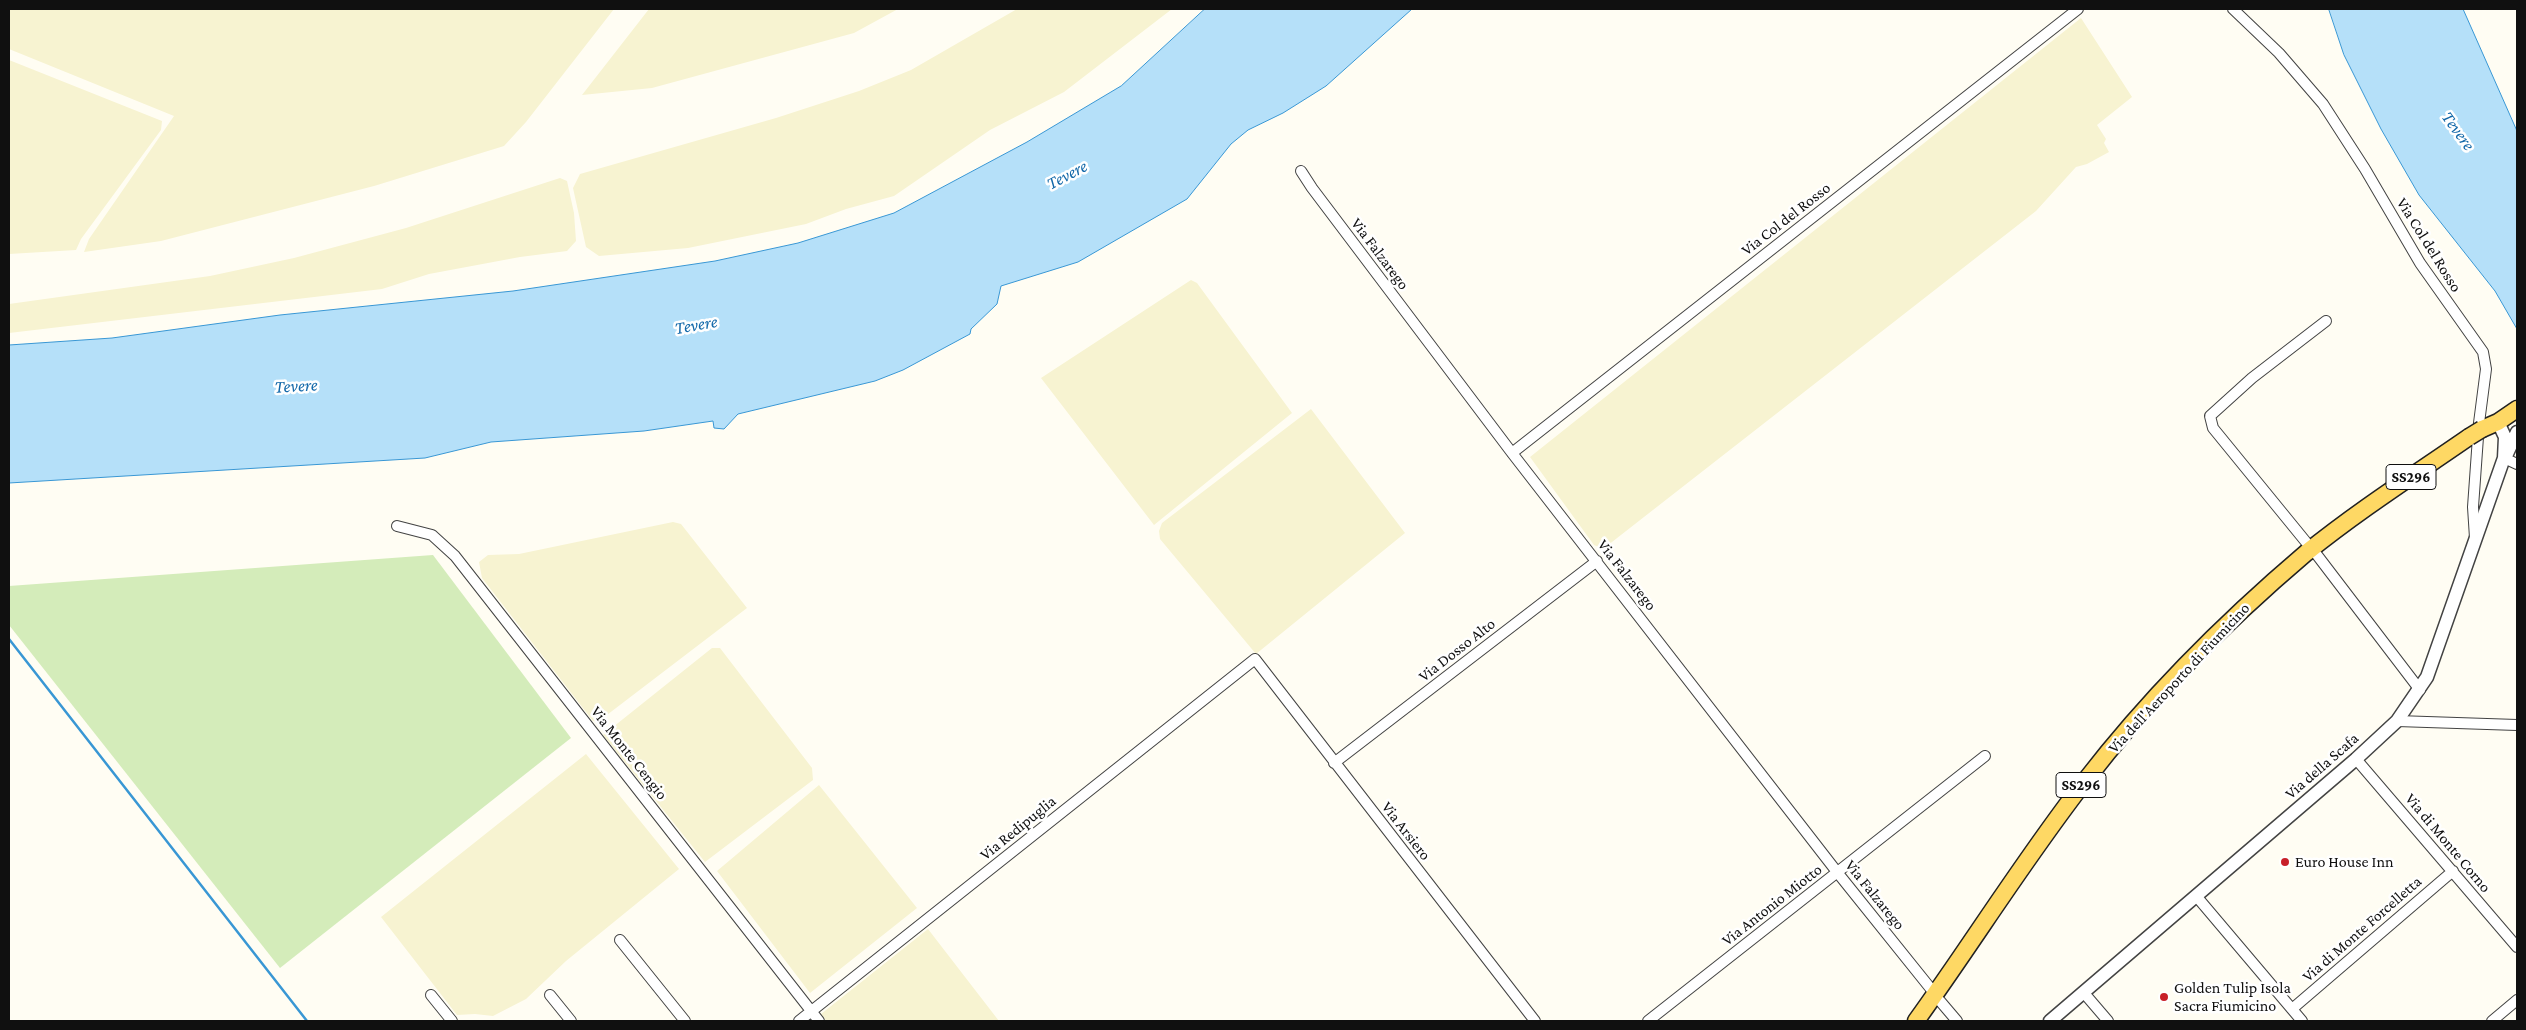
<!DOCTYPE html>
<style>
body{margin:0}
#map{position:relative;width:2526px;height:1030px;overflow:hidden;background:#fffdf3;font-family:"Crimson Pro",serif}
canvas{display:block}
.frame{position:absolute;inset:0;border:10px solid #101010;pointer-events:none}
</style>
<div id="map">
<canvas width="2526" height="1030"></canvas>
<div class="frame"></div>
</div>
<script>
const ctx = document.querySelector('canvas').getContext('2d');
ctx.lineJoin = 'round';
function paint(path, color) { ctx.fillStyle = color; ctx.fill(path, 'evenodd'); }
function strokePath(path, color, width, dash) { ctx.strokeStyle = color; ctx.lineWidth = width; ctx.lineCap = dash ? 'butt' : 'round'; ctx.setLineDash(dash || []); ctx.stroke(path); }
function drawText(font, color, halo, rows, align = 'center') {
  ctx.font = font + ' "Crimson Pro",serif'; ctx.lineWidth = 5; ctx.setLineDash([]); ctx.textBaseline = 'middle'; ctx.strokeStyle = halo; ctx.fillStyle = color; for (const [text, x, y, turn = 0] of rows) {
    ctx.save(); ctx.translate(x, y); ctx.rotate((+turn || 0) * Math.PI / 180); ctx.textAlign = isNaN(turn) ? turn : align; if (halo) ctx.strokeText(text, 0, 0); ctx.fillText(text, 0, 0); ctx.restore();
  }
}
paint(new Path2D(`
 M9,9h605l-88,113 -22,24 -130,40 -213,55 -77,11 5,-13 85,-123 -165,-67z
 M649,9h249l-44,24 -202,55 -70,7z
 M1017,9h155l-108,83 -74,38 -96,66 -48,13 -40,15 -118,24 -89,8 -13,-9 -13,-59 7,-14 196,-56 83,-27 52,-21z
 M2081,18l51,79 -35,28 9,14 -2,4 5,9 -22,12 -11,3 -40,44 -433,338 -9,-4 -64,-88z
 M9,60l153,61 -1,9 -80,109 -5,11 -67,4z
 M560,178l7,3 7,32 2,28 -9,10 -47,6 -91,17 -47,15 -373,44v-29l201,-28 84,-18 112,-30z
 M1191,280l6,3 95,130 -138,112 -113,-147z
 M1311,409l94,124 -149,121 -96,-115 -1,-8 3,-8z
 M673,522l8,2 66,84 -148,113h-6l-111,-143 -3,-16 9,-7 31,-1z
 M712,648h8l92,120 1,12 -108,82 -102,-127z
 M586,754l93,115 -113,92 -40,38 -33,17 -18,-2 -18,1 -76,-98z
 M819,785l98,123 -107,85 -93,-122z
 M928,929l71,92h-173l-5,-7z`), '#f7f3d1');
paint(new Path2D(`
 M433,555l138,183 -291,230 -271,-343v-39z`), '#d4ecba');
const water = new Path2D(`
 M1205,9h207l-86,77 -43,27 -35,17 -17,14 -44,55 -109,63 -77,24 -4,18 -26,25 -1,5 -67,36 -28,11 -137,33 -14,15 -10,-1 -1,-7 -69,10 -153,11 -66,16 -416,25v-138l103,-7 168,-23 233,-24 202,-30 83,-18 96,-30 133,-71 94,-56z
 M2329,9h134l54,122v198l-22,-38 -76,-96 -38,-66 -37,-74z`);
paint(water, '#b5e0f9');
strokePath(water, '#3997d4', 1);
strokePath(new Path2D(`
 M9,639l298,382`), '#3997d4', 2.5);
const minor = new Path2D(`
 M2233,9l46,44 44,51 42,65 55,94 63,89 3,17 -7,54 -6,84 2,31
 M1301,171l11,17 200,265 325,419 98,122
 M1512,453l566,-444
 M2504,458l13,6
 M397,526l35,9 23,21 364,465
 M2306,542l-93,-114 -3,-12 42,-38 74,-57
 M2317,555l103,135
 M2397,721l120,4
 M2356,759l161,188
 M1334,763l263,-202
 M2197,897l105,124
 M620,940l65,81
 M2084,993l24,28
 M431,995l21,26
 M550,995l21,26
 M1940,1001l17,20
 M2292,1009l161,-138
 M799,1021l456,-362 280,362
 M1648,1021l337,-265
 M2492,1021l25,-21`);
const tertiary = new Path2D(`
 M2506,456l11,-24
 M2050,1021l306,-262 41,-38 30,-44 77,-219 1,-21 -7,-15`);
const primary = new Path2D(`
 M2482,429l16,-7 19,-13
 M1916,1021c57,-79 109,-163 169,-240 64,-83 141,-160 221,-228 52,-42 108,-78 163,-116`);
strokePath(minor, '#434343', 12);
strokePath(tertiary, '#434343', 15);
strokePath(primary, '#212121', 19);
strokePath(minor, '#fff', 10);
strokePath(tertiary, '#fff', 12);
strokePath(primary, '#fed864', 16);
const primaryBridge = new Path2D(`
 M2469,437l13,-8`);
strokePath(primaryBridge, '#212121', 19, []);
strokePath(primaryBridge, '#fed864', 16);
for (const [x, y, r, color] of [
 [2285,862,5,"#c82029"],
 [2164,997,5,"#c82029"]
]) { const dot = new Path2D(); dot.arc(x, y, r, 0, 2 * Math.PI); ctx.fillStyle = color; ctx.fill(dot); strokePath(dot, '#fff', 2); }
for (const [x, y, w] of [
 [2411,477,50],
 [2081,785,50]
]) { const box = new Path2D(); box.roundRect(x - w / 2, y - 12.5, w, 25, 4); ctx.fillStyle = '#fff'; ctx.fill(box); strokePath(box, '#101010', 1); }
drawText('bold 15px', '#101010', null, [
 ["SS296",2411,477],
 ["SS296",2081,785]
]);
drawText('16px', '#101010', '#fff', [
 ["Via Col del Rosso",1786,219,-38],
 ["Via Col del Rosso",2429,245,58],
 ["Via Falzarego",1380,254,53],
 ["Via Falzarego",1627,575,52],
 ["Via Dosso Alto",1457,650,-38],
 ["Via dell'Aeroporto di Fiumicino",2179,678,-47],
 ["Via Monte Cengio",629,753,52],
 ["Via della Scafa",2322,766,-41],
 ["Via Redipuglia",1018,828,-39],
 ["Via Arsiero",1406,831,52],
 ["Via di Monte Corno",2448,843,50],
 ["Via Falzarego",1875,895,51],
 ["Via Antonio Miotto",1772,905,-38],
 ["Via di Monte Forcelletta",2362,929,-41]
]);
drawText('16px', '#101010', '#fff', [
 ["Euro House Inn",2295,862],
 ["Golden Tulip Isola",2174,988],
 ["Sacra Fiumicino",2174,1006]
], 'left');
drawText('italic 18px', '#1268a9', '#fff', [
 ["Tevere",2458,131,54],
 ["Tevere",1067,175,-28],
 ["Tevere",696,325,-10],
 ["Tevere",296,386,-3]
]);
</script>
